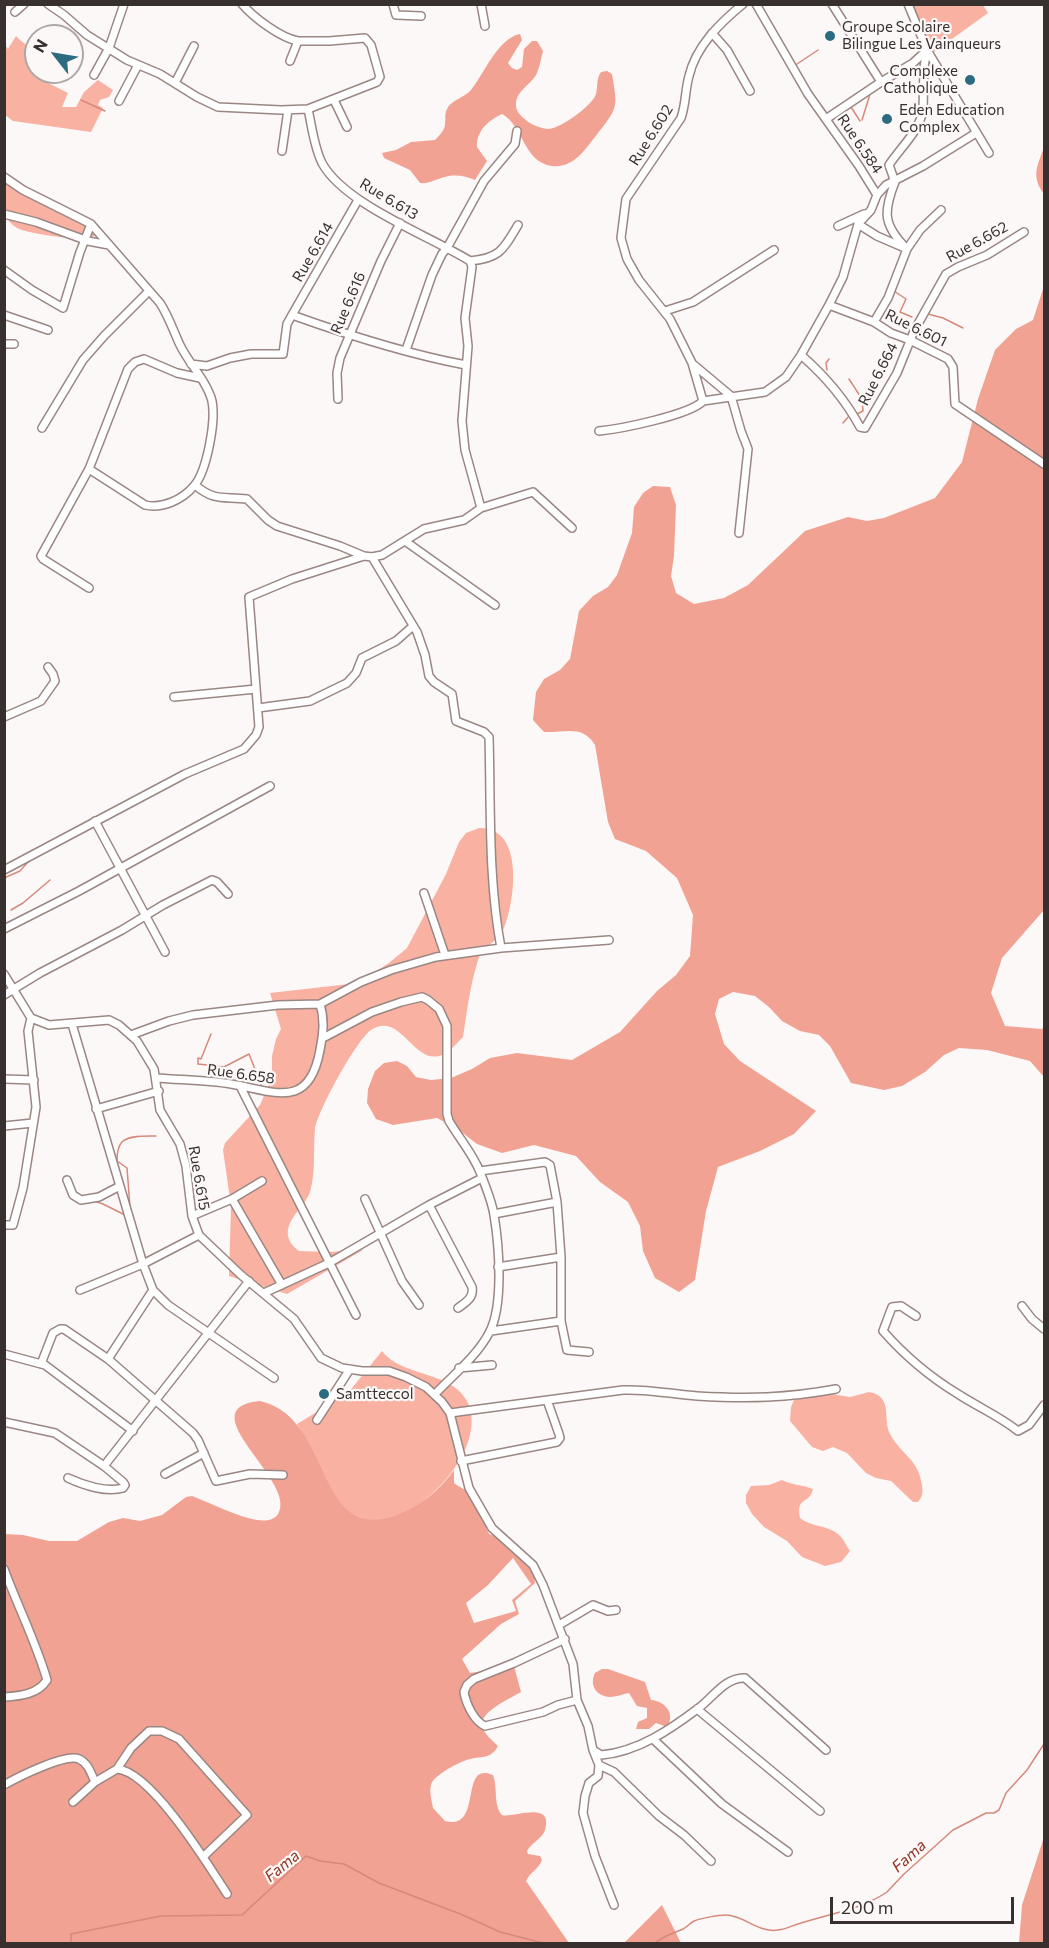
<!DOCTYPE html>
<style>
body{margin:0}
#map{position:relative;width:1049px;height:1948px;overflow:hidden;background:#fdf8f8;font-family:Commissioner,sans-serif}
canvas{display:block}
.frame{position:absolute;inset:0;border:6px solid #37302e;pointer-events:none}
.north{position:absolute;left:24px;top:24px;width:60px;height:60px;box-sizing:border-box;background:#fdf8f8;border:2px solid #aea8a7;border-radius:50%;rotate:301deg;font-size:16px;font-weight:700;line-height:24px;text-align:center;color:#37302e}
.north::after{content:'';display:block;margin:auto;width:21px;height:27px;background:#2d6b81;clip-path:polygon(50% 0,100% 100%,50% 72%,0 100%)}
.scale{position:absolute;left:830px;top:1897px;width:184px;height:27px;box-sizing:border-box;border:3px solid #37302e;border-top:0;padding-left:8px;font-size:18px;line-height:21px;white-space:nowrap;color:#37302e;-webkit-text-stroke:4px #fdf8f8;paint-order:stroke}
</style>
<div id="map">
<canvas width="1049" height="1948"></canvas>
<div class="frame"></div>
<div class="north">N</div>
<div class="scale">200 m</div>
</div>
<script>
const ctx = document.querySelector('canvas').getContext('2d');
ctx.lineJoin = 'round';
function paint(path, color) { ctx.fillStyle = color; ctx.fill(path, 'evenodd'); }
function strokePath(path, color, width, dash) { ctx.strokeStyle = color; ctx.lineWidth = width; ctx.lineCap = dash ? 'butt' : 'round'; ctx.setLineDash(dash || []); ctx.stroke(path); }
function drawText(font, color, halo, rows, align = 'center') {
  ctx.font = font + ' Commissioner,sans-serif'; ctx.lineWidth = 4.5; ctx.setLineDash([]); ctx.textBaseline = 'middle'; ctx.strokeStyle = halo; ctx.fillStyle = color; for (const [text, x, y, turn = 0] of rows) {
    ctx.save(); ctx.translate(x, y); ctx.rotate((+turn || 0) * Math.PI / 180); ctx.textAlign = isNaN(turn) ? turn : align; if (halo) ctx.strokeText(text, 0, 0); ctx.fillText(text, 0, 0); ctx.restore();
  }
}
paint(new Path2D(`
 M906,5h77l5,8 -54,39z
 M16,36c14,14 18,9 14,31l6,3v2l11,4 -3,5 24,12 -6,14h14l8,-15 14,-12 15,10 -4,7 -9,3 -2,5 5,3 -12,24 -78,-11 -8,-6v-70l3,4z
 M4,181h12l82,48 -2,6c-11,8 -63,-1 -77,-6 -5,-2 -10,-8 -14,-12z
 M479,828c46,-1 36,73 25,100 -5,13 -22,19 -26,32 -8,26 -11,51 -15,77 -5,5 -11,12 -17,16 -31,19 -44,-44 -75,-23 -14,9 -54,82 -56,99 -2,20 1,43 -5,63 -6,18 -39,37 -11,59l29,1 35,-2 -76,44 -58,-18 2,-70 -8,-56 2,-7 35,-38 12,-28v-21l4,-17 5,-10 -11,-36 88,-10 31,-20 18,-15 39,-74 13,-32 7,-9z
 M382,1351c21,27 68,19 85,50 27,53 -70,146 -117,113 -20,-14 -37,-67 -53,-90l51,-31z
 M869,1392c25,5 13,26 21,42 12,22 28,24 32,51 1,7 1,11 -4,17h-5l-22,-21 -15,-3 -10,-5 -19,-20 -14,-6 -10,4 -11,-4 -22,-26 1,-14 5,-12 35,-1 19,3z
 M782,1480c10,5 21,5 31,9 -4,17 -17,6 -13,29 11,9 27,7 38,16 5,4 8,11 12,17l-9,11 -16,4 -23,-9 -15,-16 -23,-14 -12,-13 -6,-11v-8l5,-9 18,-1z`), '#f9b1a2');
paint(new Path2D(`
 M520,34l2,6 -14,23 4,5 5,2 5,-3 2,-18 8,-8h5l6,10c-2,7 -3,15 -6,22 -5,11 -20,17 -21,30 -1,8 5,13 11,18 5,4 15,8 22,8 12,-1 44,-24 47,-35 2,-8 0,-15 5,-22l6,-1 5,3c6,36 6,33 -17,63 -12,15 -22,31 -43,29 -29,-4 -28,-40 -50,-52 -13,6 -26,17 -25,33l10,14 -12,19c-9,-4 -20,-6 -30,-3 -9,2 -16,7 -25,6l-10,-13 -26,-12 -2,-5 14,-3 15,-8 24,-2c4,-4 9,-9 10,-15 1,-8 -1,-11 3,-18 6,-8 17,-10 23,-17 13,-16 27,-52 49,-56z
 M1044,147v47c-13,-18 -7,-27 0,-47z
 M1044,286v624l-42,48 -11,35 14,33 37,3 2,-3v51l-14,-16 -43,-11 -28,-2 -15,7 -19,17 -23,14 -18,4 -33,-7 -21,-37 -11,-11 -19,-4 -18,-10 -13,-14 -14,-11 -22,-4 -14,7 -4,15 9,30 16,17 76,50 -22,23 -34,17 -42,16 -12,44 -11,69 -16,12 -24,-14 -12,-27 -3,-25 -12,-24 -28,-20 -24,-26 -42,-11 -32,8 -25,-9 -18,-14 -22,-12 -44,7 -17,-6 -9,-16 1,-14 7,-18 9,-8 13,-2 10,5 9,11 15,3 20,-2 21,-9 18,-11 27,-5 55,7 48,-28 37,-41 19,-16 14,-19 3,-41 -16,-37 -31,-27 -31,-12 -7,-17 -13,-77c-13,-21 -29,-12 -51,-13l-11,-12 3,-28 8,-13 16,-9 10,-11 9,-48 14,-15 15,-9 9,-12 15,-42 2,-26 9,-14 10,-7 17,1 6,18 -2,51 -3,20 5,17 18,11 30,-6 24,-13 57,-54 43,-14 19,4 17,-3 51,-20 27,-36 16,-63 17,-49 21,-21 17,-9z
 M260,1401c75,17 53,145 137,114 23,-9 43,-25 57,-45v13c6,5 13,7 17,11 11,10 12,27 18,40 21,8 46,24 46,49l-20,18 4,13 -18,10 -39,35 8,14 44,-7 7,26c-10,6 -42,20 -39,34 2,8 11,15 16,20 -7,13 -15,10 -28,13 -9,2 -37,16 -39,26 -2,6 1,17 2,23l12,13c39,10 13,-61 48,-46 5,13 0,30 9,40 9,4 52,-16 43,15 -2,8 -14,13 -18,21l1,3 12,2 2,4c-4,10 -12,12 -16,21l43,62h41h-605l-1,-409 19,1 26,6h28l32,-19 14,-4 17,3 22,-6 24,-18 6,-1c21,8 43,20 65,24 8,1 16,1 21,-6 21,-32 -92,-106 -18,-113zM513,1558l18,26 -19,16 4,11 -42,12 -8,-20 22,-18z
 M602,1669h6l37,13 6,18c14,1 25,14 16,27l-11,-4 -7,6h-13l2,-7 9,-4v-10l-10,-2 -8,-13c-6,1 -13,4 -19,4 -14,-1 -21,-12 -15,-24z
 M1044,1837v106h-25l3,-38z
 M662,1905l19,38h-57z`), '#f1a292');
strokePath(new Path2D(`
 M794,66l24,-16
 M81,100l24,11
 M851,107l9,14
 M862,120l8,-26
 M894,291l12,8 -6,13 12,5
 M928,314l15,4 20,10
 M827,370l-1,-7 3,-4
 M849,379l13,20 1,12 -6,3
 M843,423l6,-7
 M4,878l16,-7 8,-9
 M11,910l12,-7 27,-23
 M211,1034l-10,25 -3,-1v6l26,3 25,-13 13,33
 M91,1200l12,4 22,11
 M130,1207l-3,-39 -10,-7c0,-5 1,-15 5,-19 7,-7 25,-6 34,-6
 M71,1944v-10l90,-18 81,-1 64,-59 14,5 24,3 35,19 84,32 37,17 47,12
 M654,1944c9,-8 18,-10 29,-15 4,-2 7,-6 11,-8 8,-3 24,-6 32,-6 16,0 28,14 43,15 12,2 21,-4 32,-7 29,-9 61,-14 86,-31l17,-18 49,-44 33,-17h8l5,-3 7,-17 21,-23 17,-26`), '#d6897a', 1.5);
const minor = new Path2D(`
 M48,4l16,11 23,20 40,25 33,14 37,23 21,10 63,3 27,-1c4,18 6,38 14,54 22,41 108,73 148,98l2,6 -7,51 3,28 -6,75 3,29 16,58
 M242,4c12,14 39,34 56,37l-8,20
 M393,4l3,11 25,1
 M481,4l4,22
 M743,4c-23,19 -47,42 -54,72 -4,14 -3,28 -8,42l-55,81 -5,39 6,21 12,21 31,39 22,44 11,38 62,-9 21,-15 15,-22 28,-50 14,-28 15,-53 13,-14 6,-15 9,-10 37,-19 53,-33
 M756,4l52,90 51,72 18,29
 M832,4l49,78 32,-19 14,-13 62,103
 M15,12l9,-8
 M712,33l15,17 23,41
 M298,41h31l36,-3 6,7 9,32 -3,5 -69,27
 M94,75l15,-27 15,-44
 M175,83l19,-37
 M334,100l13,27
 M119,101l19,-36
 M826,119l55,-37
 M282,151l6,-41
 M4,177l19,13 68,34 69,79c9,14 13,27 20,42 9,19 27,36 32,56 4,20 -5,70 -18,85 -12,14 -32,23 -49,19l-56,-36
 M358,200l-66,115c56,20 115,39 174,50
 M4,214l32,8 52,19 21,4
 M858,224l19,12 30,13 13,-19 21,-20
 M838,226l26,-12
 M470,261c30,-3 33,-11 48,-36
 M4,270l28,20 31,18 17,-56 11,-28
 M829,305l45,17 17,11 19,7 38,19 5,8 2,37 89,60
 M665,311l28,-9 81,-52
 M4,315l44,15
 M874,322l14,-24 19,-49c-24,-24 -24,-37 -12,-67l-6,-17c11,-17 30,-33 34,-55l1,-43 3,-17 -19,-46
 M4,344h10
 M406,350l26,-75 10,-21 5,-6 37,-67 31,-37 2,-13
 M801,355c24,21 44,44 59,72l5,1 32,-55 17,-42 32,-57 12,-7 29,-12 37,-23
 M191,364l16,2 23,-8 21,-4h32l4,-30 5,-9
 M694,365l37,31 10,35 7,18 -9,84
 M338,399l-1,-26 3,-15 41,-97 19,-38
 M42,428l41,-68 21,-24 45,-45
 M599,431c21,-2 91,-16 104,-30
 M195,485c20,17 29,11 52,14l21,21 9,6 63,20 24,10 8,1 10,-2 42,-26 40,-9 17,-12 52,-16 39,36
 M405,541l90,64
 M89,588l-46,-29 -2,-3 48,-87 39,-100 7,-7 9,-3 33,14 23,5
 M174,697l82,-8
 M258,708l52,-7 37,-18 9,-10 6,-15 34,-17 17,-15
 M4,717l37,-16 14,-20 -2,-7 -5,-7
 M95,821l70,131
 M4,870l181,-96 59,-25 12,-14 3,-8 -10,-130 43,-18 72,-23
 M424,893l21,62
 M4,929l75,-38 191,-105
 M501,948l108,-8
 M4,974l27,44 18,7 60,-5 10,5 18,16 17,28 6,41 20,34 6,22 6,50 7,19 42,40 53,44 27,39 21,10 20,3h27l17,6 20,10 16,15 8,11 19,75 23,40 41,37 10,20 30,79 4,36 11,26 5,24 8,5c37,-3 70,-26 99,-48 13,-10 26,-30 45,-29l81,72
 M4,995l36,-22 82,-43 41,-25 49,-25 5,2 11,12
 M72,1024l71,240 10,26 15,15 106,73
 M131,1035l38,-14 24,-6 85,-10 42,-1 41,-22 30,-12 45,-13 65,-9c-13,-70 -10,-141 -12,-211l-5,-5 -28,-11 -4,-27 -18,-12 -5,-6 -4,-21 -8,-23 -45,-75
 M323,1038l49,-26 29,-10 21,-5 6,3 11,9 8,17v88l2,7c10,17 24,33 31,51 5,13 12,29 14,43 5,30 10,91 -5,118 -12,23 -36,42 -54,61
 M157,1078c24,2 50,2 74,6 43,7 78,27 89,-34 3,-16 5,-30 0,-46
 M4,1079l30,1
 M240,1086l116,229
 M96,1109l63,-18
 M4,1126l29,-3
 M480,1171l65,-9 5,3 7,37 4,55v64l6,29 22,2
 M67,1180l6,15 8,5 18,-3 21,-11
 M232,1199l50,86
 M365,1199l37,82 17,24
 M429,1205l43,82c2,11 -6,15 -14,21
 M494,1214l63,-12
 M192,1216l40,-17 30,-18
 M4,1225h9l10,-37 13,-81 -8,-76 3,-13
 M498,1267l63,-10
 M80,1290l63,-26 56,-29
 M264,1293l65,-30 100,-58 53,-27
 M1022,1306l10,13 12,10
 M916,1316l-15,-10 -9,1 -9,24c22,25 47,46 75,63 20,13 41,22 60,37l11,-6 15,-20
 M491,1331l70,-10
 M4,1354l41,11 88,66
 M108,1359l45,-69
 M41,1364l12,-31 7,-4h4l44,30 85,74 5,7 18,41 34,-7 33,1
 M459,1368l33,-3
 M450,1413l173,-23c25,-1 49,4 74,6 51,3 90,2 139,-7
 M317,1420l33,-51
 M4,1422l51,11 49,33 19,16 2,3 -2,3c-16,5 -40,-3 -55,-10
 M461,1461l96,-19 3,-4 -1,-4 -12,-34
 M104,1466l145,-185
 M165,1474l39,-21
 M4,1569c14,38 32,73 43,111 -9,14 -26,16 -43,17
 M559,1625l34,-20 15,6 8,-1
 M565,1639l-51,24 -40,16 -7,6 -3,7c2,12 10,29 21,34l58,-14 15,-7 19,-5
 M697,1709l123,102
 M653,1739l69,65 66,48
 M593,1750l6,15 -1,11 -9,7 -4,13 -2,17 12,43 19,49
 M599,1765l15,7 45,44 25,19 27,26
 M117,1769c34,2 92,97 110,125
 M4,1785c14,-8 62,-32 75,-26 9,4 12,14 16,23
 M73,1802l22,-20 22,-13 14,-21 18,-17h13l17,8 68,76 -44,42`);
strokePath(minor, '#9a8784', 10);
strokePath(minor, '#fff', 7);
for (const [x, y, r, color] of [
 [830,36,6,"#2d6b81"],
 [970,80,6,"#2d6b81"],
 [887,119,6,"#2d6b81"],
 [324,1394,6,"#2d6b81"]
]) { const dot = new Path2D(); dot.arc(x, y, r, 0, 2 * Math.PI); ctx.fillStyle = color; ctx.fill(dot); strokePath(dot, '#fdf8f8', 2); }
drawText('15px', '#37302e', '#fdf8f8', [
 ["Groupe Scolaire",842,27],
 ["Bilingue Les Vainqueurs",842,44],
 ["Complexe",958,71,"right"],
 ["Catholique",958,88,"right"],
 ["Eden Education",899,110],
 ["Complex",899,127],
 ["Samtteccol",336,1394]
], 'left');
drawText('15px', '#37302e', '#fdf8f8', [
 ["Rue 6.602",651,135,-58],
 ["Rue 6.584",860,144,56],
 ["Rue 6.613",389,199,31],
 ["Rue 6.662",977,242,-29],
 ["Rue 6.614",313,252,-60],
 ["Rue 6.616",348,303,-67],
 ["Rue 6.601",916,328,26],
 ["Rue 6.664",878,374,-63],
 ["Rue 6.658",241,1074,8],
 ["Rue 6.615",199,1178,80]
]);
drawText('italic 16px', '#903425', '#fdf8f8', [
 ["Fama",909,1856,-42],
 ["Fama",282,1866,-40]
]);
</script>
